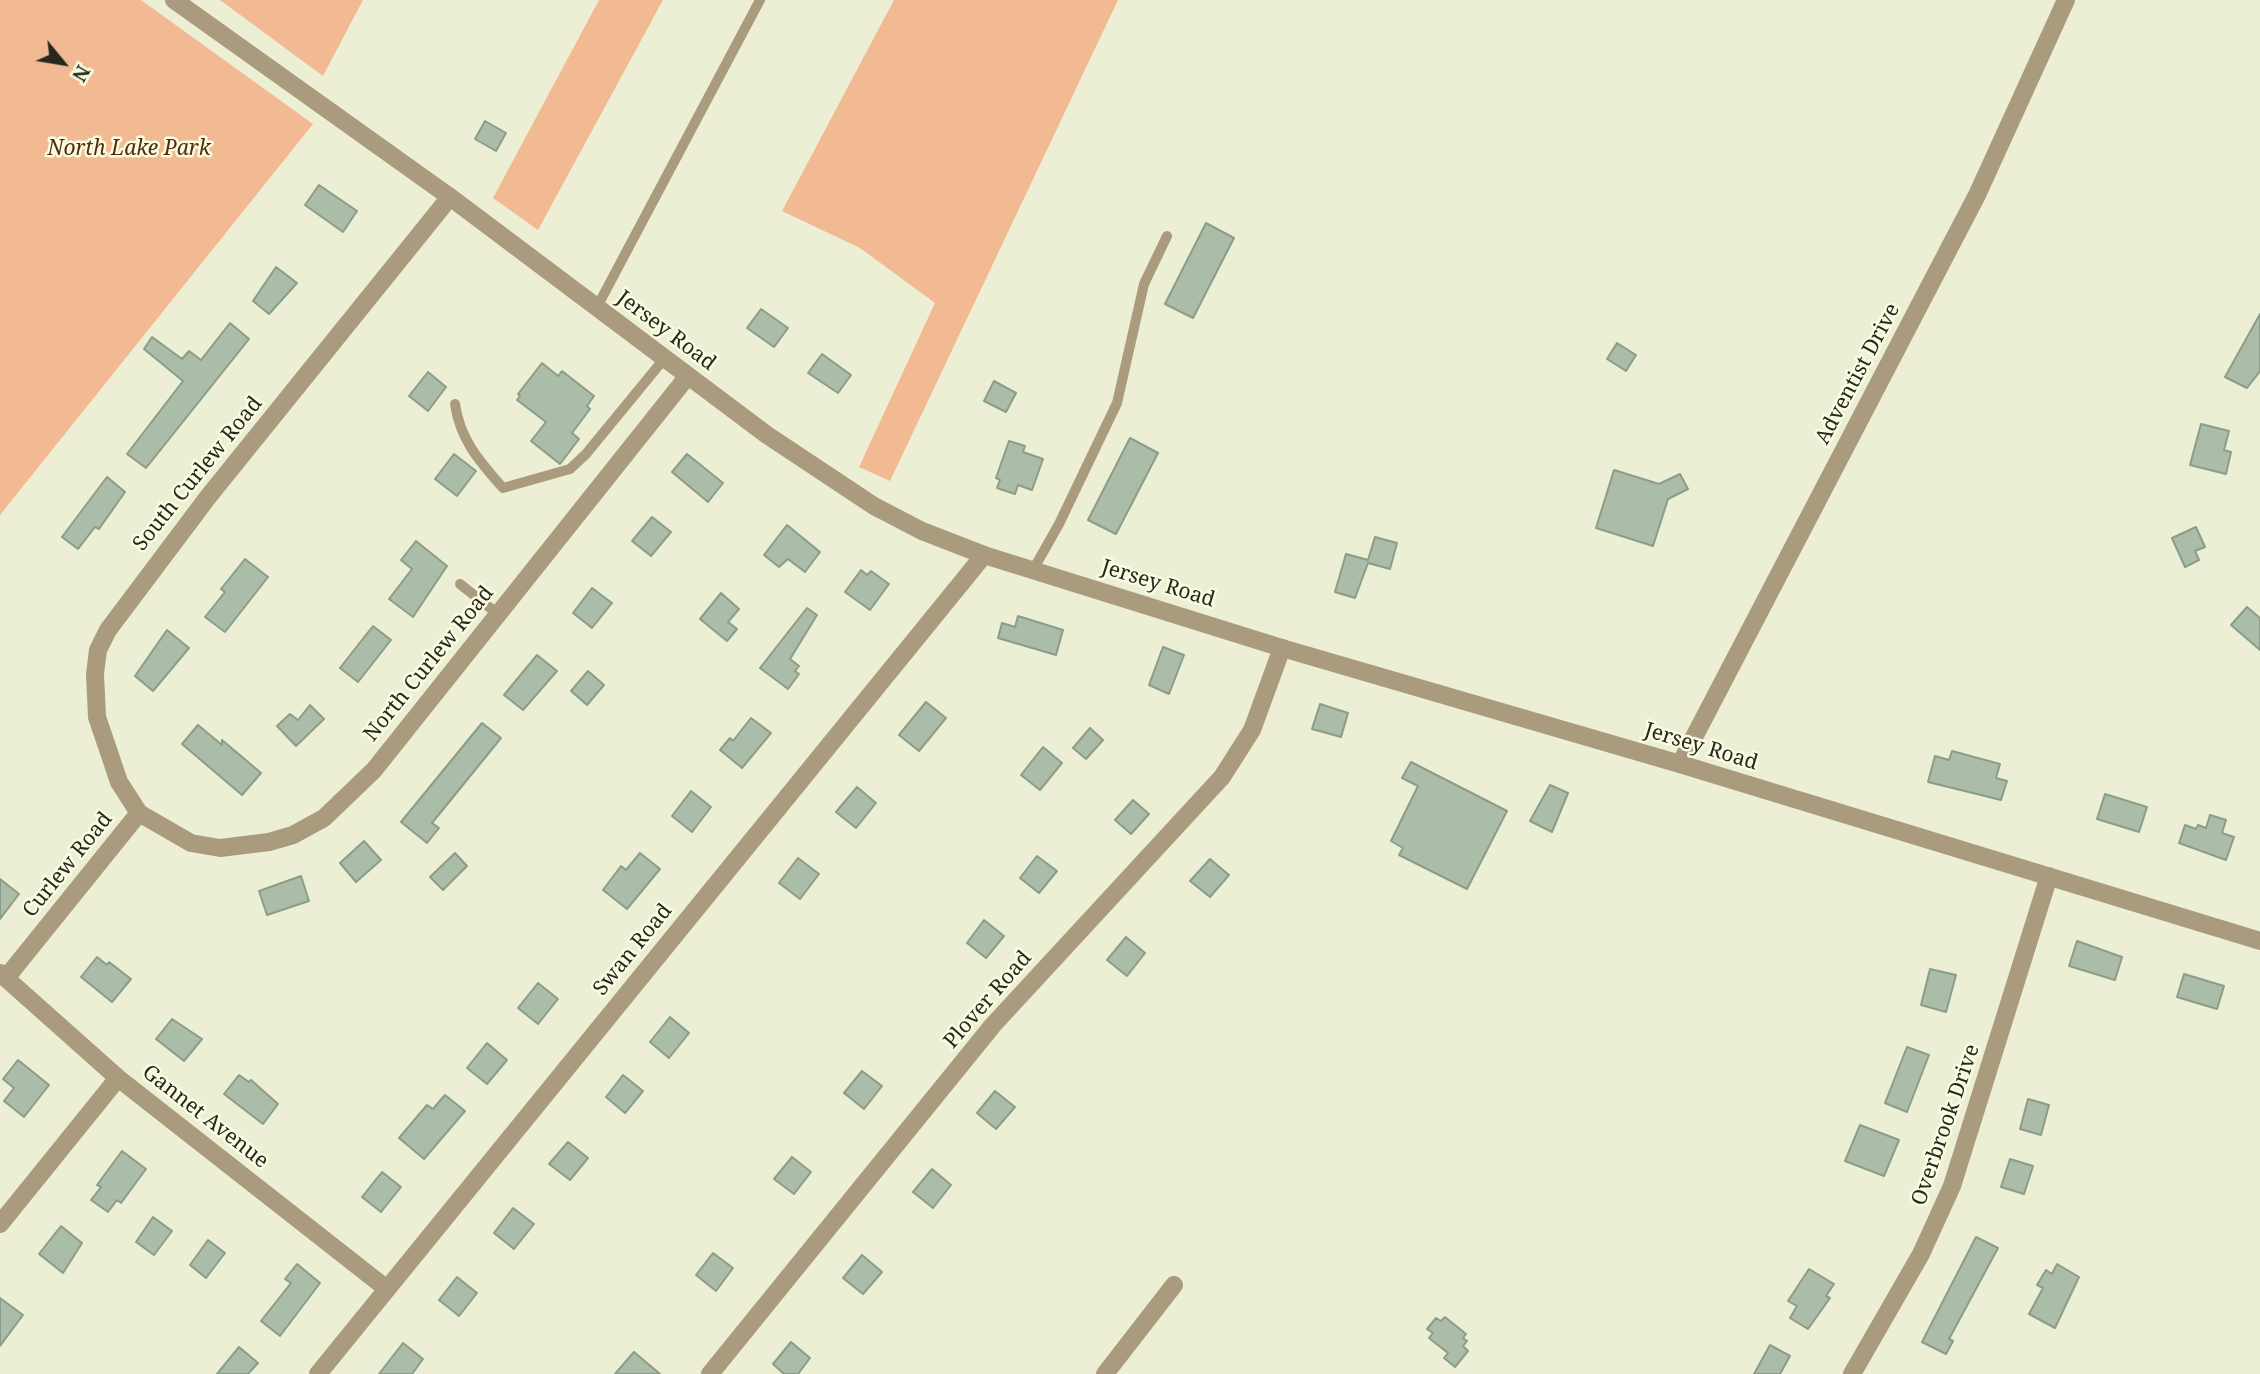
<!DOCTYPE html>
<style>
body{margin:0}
#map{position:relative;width:2260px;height:1374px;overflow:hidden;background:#ecefd4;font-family:"Noto Serif",serif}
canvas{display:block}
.north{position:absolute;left:28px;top:28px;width:70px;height:70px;-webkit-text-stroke:5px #f9fce1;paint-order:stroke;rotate:120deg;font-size:19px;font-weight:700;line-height:28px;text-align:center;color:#26271d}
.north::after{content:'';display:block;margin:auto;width:24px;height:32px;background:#26271d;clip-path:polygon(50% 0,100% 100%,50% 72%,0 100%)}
</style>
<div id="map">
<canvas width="2260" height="1374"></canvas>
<div class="north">N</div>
</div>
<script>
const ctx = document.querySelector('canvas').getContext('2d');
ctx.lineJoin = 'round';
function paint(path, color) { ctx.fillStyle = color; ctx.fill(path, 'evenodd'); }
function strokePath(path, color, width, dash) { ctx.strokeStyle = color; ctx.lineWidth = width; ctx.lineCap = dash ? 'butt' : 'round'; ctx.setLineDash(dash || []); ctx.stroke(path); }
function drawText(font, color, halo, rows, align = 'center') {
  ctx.font = font + ' "Noto Serif",serif'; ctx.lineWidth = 5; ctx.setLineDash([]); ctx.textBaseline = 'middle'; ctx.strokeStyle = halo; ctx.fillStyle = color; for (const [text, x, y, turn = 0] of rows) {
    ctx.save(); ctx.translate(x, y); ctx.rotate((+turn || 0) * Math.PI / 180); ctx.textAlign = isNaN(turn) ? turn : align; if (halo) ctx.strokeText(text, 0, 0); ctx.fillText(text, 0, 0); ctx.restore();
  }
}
paint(new Path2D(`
 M0,0h141l172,124 -313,391z
 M220,0h143l-40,76z
 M599,0h64l-125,230 -45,-32z
 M894,0h224l-228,481 -31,-14 76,-164 -75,-55 -78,-37z`), '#f2ba93');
const building = new Path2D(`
 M485,121l21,12 -10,18 -21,-12z
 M319,185l38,26 -14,21 -38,-27z
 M1206,223l28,15 -41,80 -28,-14z
 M276,267l21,16 -28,31 -16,-13z
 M761,309l27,19 -14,19 -27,-19z
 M2260,314v57l-13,17 -22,-11z
 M230,323l19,16 -103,129 -19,-14 56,-73 -39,-32 8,-12 30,22 7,-8 12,9z
 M1617,343l19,12 -10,16 -19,-12z
 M822,354l29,21 -13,18 -30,-20z
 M542,363l16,13 4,-5 32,25 -7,10 3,3 -18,24 7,6 -19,25 -29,-23 15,-19 -29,-22 3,-4 -2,-2z
 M428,372l18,15 -18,24 -19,-15z
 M994,381l22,12 -10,19 -22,-11z
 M2201,424l28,7 -5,19 7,2 -5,22 -36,-9z
 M1130,438l28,15 -42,81 -28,-14z
 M1009,441l16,5 -2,6 20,7 -11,31 -14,-5 -3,9 -18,-6 3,-8 -4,-2z
 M454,454l22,17 -19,25 -22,-17z
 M687,454l36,29 -15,19 -36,-30z
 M1614,470l45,14 21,-10 8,15 -20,10 -15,47 -57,-18z
 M107,477l18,15 -26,37 -4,-2 -17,22 -16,-12z
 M652,517l19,15 -20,24 -19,-15z
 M787,525l33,27 -15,20 -17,-13 -9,8 -15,-12z
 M2196,527l9,20 -10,4 4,9 -14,7 -13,-29z
 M1375,537l22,6 -7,26 -22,-6 -13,35 -20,-6 11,-38 22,6z
 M416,541l31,25 -34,51 -24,-18 23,-30 -11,-9z
 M245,559l23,18 -43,55 -20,-15 20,-25 -4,-3z
 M861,570l6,5 4,-4 18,13 -19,26 -25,-18z
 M592,588l20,15 -20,25 -19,-15z
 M721,593l18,16 -11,13 9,7 -10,12 -27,-22z
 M2247,607l13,11v32l-29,-25z
 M807,608l10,7 -27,44 9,7 -4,5 4,3 -11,15 -28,-21z
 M1018,616l45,14 -7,25 -58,-17 4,-15 13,4z
 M373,626l18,14 -33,42 -18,-14z
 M167,630l22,18 -36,43 -18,-15z
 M1163,647l21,8 -15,39 -20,-9z
 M537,655l20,16 -34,39 -19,-15z
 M588,671l16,14 -17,20 -16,-14z
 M926,702l20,16 -27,33 -20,-16z
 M1320,704l28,9 -7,24 -29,-8z
 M310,705l14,14 -28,27 -19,-20 13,-12 8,6z
 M751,718l20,15 -29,35 -22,-18 10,-12 3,3z
 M482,723l19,15 -69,85 7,5 -12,15 -26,-21z
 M198,725l24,20v-5l39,33 -19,22 -60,-51z
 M1090,728l13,12 -17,19 -13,-11z
 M1043,747l19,16 -22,27 -19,-15z
 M1952,751l48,13 -4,14 11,3 -6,19 -73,-18 7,-26 14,4z
 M1411,762l96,49 -40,78 -68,-34 4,-7 -12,-7 27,-55 -16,-8z
 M1550,785l18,8 -16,39 -22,-11z
 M857,787l19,16 -20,25 -20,-16z
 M691,791l20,16 -19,25 -20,-16z
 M2105,794l42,13 -8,25 -42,-13z
 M1133,800l16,14 -18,20 -16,-14z
 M2210,815l16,5 -4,13 12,4 -8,23 -47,-17 6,-18 11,4 2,-4 8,3z
 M364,841l17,19 -25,22 -16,-19z
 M455,853l12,13 -24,24 -13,-13z
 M640,853l20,16 -33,40 -24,-19 18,-24 5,4z
 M1037,856l20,15 -18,22 -19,-15z
 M798,858l21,16 -19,25 -21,-16z
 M1210,859l19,16 -19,22 -20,-16z
 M301,876l8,25 -42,14 -8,-24z
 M0,879l19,15 -19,25z
 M984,920l20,16 -18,22 -19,-15z
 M1126,937l19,16 -18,23 -20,-16z
 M2077,941l45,16 -7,23 -46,-14z
 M97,957l10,8 2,-3 22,17 -19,23 -31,-25z
 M1930,969l26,6 -10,37 -25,-7z
 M2184,974l40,12 -7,23 -40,-12z
 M538,983l20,16 -20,25 -20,-16z
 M670,1017l19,16 -20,25 -19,-16z
 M172,1019l30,20 -18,22 -28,-22z
 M487,1043l20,17 -20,24 -20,-16z
 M1907,1047l22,8 -22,57 -22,-9z
 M18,1060l31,25 -25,32 -20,-16 10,-13 -11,-9z
 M862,1071l20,15 -18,23 -20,-16z
 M239,1075l10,7 2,-2 27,24 -15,20 -39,-30z
 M623,1075l20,16 -18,22 -19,-16z
 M995,1091l20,16 -19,22 -19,-16z
 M445,1095l20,16 -41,48 -25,-21 28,-33 6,4z
 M2028,1099l21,6 -8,30 -21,-6z
 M1860,1125l39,15 -15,36 -39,-15z
 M568,1142l20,16 -18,22 -21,-16z
 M122,1151l24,18 -25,34 -4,-3 -9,12 -17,-12 10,-13 -4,-2z
 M792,1157l19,15 -17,22 -20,-15z
 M2010,1159l23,7 -9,28 -23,-7z
 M932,1169l19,16 -18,23 -20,-16z
 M382,1172l19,15 -20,25 -19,-15z
 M513,1208l21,16 -20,25 -20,-16z
 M153,1217l19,14 -18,24 -18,-13z
 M61,1226l21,17 -19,30 -24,-19z
 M1976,1237l22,11 -49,91 4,2 -7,13 -24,-12z
 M208,1240l17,13 -19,25 -16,-13z
 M713,1253l20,15 -17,23 -20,-16z
 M862,1255l20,17 -19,22 -20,-16z
 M297,1264l23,19 -40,53 -19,-15 30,-38 -6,-4z
 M2057,1264l22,13 -24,51 -26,-14 14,-26 -6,-3 9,-15 6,4z
 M1809,1269l25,15 -8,12 4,2 -22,31 -18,-11 7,-12 -9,-5z
 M457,1277l20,16 -18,23 -20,-16z
 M0,1298l23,17 -23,31z
 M1445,1317l21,17 -3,4 4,3 -4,5 5,5 -13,16 -11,-9 4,-5 -19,-15 4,-5 -6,-4 9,-11 5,3z
 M791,1342l19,16 -12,16h-14l-11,-10z
 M403,1343l20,16 -11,15h-33z
 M1770,1345l20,11 -10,18h-26z
 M239,1347l19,16 -10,11h-31z
 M634,1352l26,22h-45z`);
paint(building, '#abbda8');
strokePath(building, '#8b9d88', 2);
strokePath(new Path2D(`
 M597,307l163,-307
 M455,404c5,36 25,58 48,84l67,-19 16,-15 78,-95
 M1033,570l26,-46 58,-121 27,-119 23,-48
 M460,584l39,31`), '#aa9b7f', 10);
strokePath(new Path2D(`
 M450,197l-242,300 -100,133 -10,20 -3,24 2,43 22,65 20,31 52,30 29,5 49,-6 24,-7 31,-17 50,-48 313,-393
 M1680,764l297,-569 89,-195
 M0,973l118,105 269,211
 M6,978l133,-165
 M0,1224l118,-146
 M318,1374l666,-819
 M710,1374l283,-349 229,-248 30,-47 30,-82
 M1105,1374l69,-89
 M1852,1374l69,-120 31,-68 97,-310`), '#aa9b7f', 18);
strokePath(new Path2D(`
 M174,0l276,197 317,238 107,71 48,25 62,24 298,93 398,116 580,177`), '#aa9b7f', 18);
drawText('italic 21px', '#552c09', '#f9fce1', [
 ["North Lake Park",129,149]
]);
drawText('21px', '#26271d', '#f9fce1', [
 ["Jersey Road",666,331,37],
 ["Adventist Drive",1858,374,-62],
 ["South Curlew Road",198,474,-51],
 ["Jersey Road",1158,584,17],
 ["North Curlew Road",429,664,-51],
 ["Jersey Road",1701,747,17],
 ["Curlew Road",68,865,-51],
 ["Swan Road",633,950,-51],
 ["Plover Road",988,1000,-49],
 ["Gannet Avenue",205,1117,38],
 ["Overbrook Drive",1946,1125,-71]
]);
</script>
